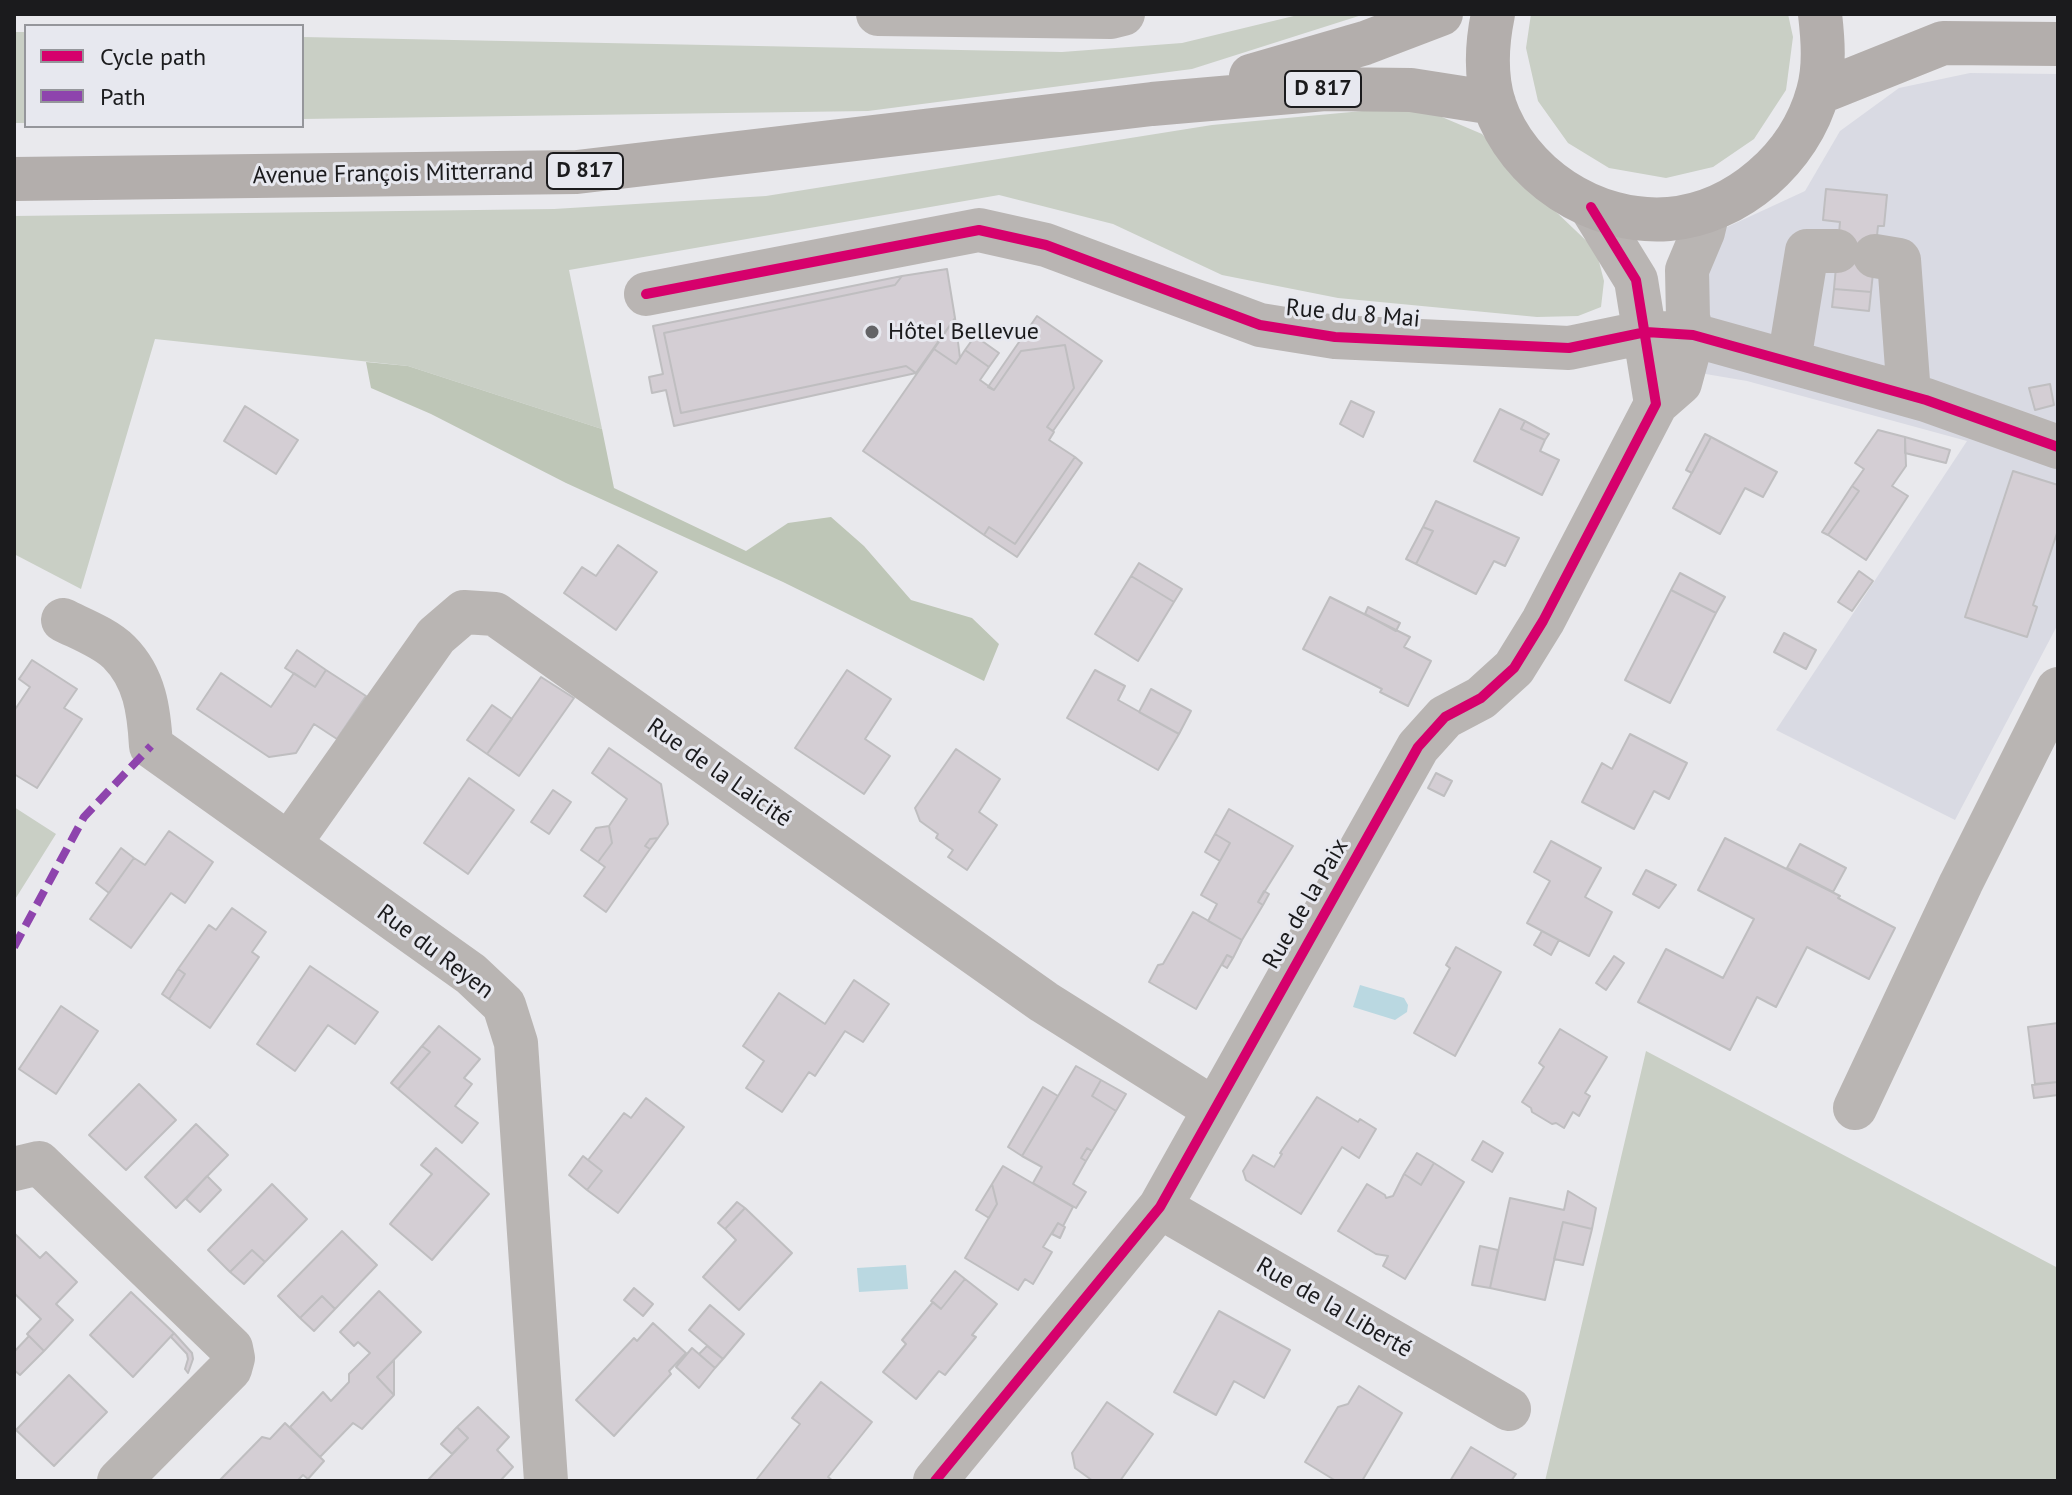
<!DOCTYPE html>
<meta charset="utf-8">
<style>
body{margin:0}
#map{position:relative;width:2072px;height:1495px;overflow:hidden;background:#e9e9ed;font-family:"PT Sans",sans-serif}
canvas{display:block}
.frame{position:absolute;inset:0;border:16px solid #1b1b1d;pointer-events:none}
.legend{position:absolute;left:24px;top:24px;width:280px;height:104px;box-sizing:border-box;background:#e7e8ef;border:2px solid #95969b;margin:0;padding:10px 14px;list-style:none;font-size:24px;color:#1b1b1d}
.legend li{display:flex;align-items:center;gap:16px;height:40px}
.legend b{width:40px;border:2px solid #95969b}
</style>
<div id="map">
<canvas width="2072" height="1495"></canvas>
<div class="frame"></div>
<ul class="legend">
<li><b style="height:10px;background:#d6006c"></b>Cycle path</li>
<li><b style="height:10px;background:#8e44ad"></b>Path</li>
</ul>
</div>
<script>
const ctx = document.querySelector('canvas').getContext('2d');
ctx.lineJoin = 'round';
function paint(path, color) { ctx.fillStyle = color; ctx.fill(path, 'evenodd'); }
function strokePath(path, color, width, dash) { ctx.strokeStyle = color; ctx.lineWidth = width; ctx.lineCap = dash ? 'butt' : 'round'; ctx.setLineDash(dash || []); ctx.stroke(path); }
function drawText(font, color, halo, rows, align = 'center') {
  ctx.font = font + ' "PT Sans",sans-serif'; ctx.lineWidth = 6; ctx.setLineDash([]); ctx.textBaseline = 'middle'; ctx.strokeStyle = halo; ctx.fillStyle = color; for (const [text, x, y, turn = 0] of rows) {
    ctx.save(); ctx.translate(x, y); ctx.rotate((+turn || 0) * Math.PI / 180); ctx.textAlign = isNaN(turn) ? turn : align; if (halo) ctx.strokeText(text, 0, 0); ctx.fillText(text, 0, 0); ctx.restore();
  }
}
paint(new Path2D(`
 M1970,73l88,1v550l-103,196 -179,-90 191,-289 -220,-60 -65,-11 17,-88 26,-54 80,-37 35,-60 59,-43z`), '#d9dae3');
paint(new Path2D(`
 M1302,14h63l-173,55 -324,42 -566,8v-82l760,15 120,-9z
 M1531,14h257l5,23 -7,53 -32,49 -41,28 -47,11 -57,-10 -41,-25 -30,-42 -12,-53z
 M14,32h12v91h-12z
 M1416,106l66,28 48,53 66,63 8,31 -3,26 -23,9 -41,1 -199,-19 -116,-23 -109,-51 -114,-29 -430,75 33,159 -194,-63 -253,-27 -74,250 -67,-35v-338l540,-7 212,-13 446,-71z
 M14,807l42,27 -42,67z
 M1646,1051l412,217v213h-513z`), '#c9cfc5');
paint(new Path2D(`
 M366,362l42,4 194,63 12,59 132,63 42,-28 43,-6 33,29 47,54 61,18 27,26 -15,37 -201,-99 -217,-99 -135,-69 -60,-26z`), '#bec6b7');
paint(new Path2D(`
 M1360,985l44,13 4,7 -1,7 -12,8 -42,-13z
 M906,1265l2,24 -49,3 -2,-24z`), '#bad8e1');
const building = new Path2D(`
 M1826,189l61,6 -3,31h-6l-7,66 -37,-3 6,-67 -17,-2z
 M947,269l8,49 -39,55 -10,-7 -225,47 -17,-80 231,-48 7,-9z
 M902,276l-7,9 -231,48 17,80 225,-47 10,7 -242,53 -8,-36 -14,3 -3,-16 14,-3 -10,-48z
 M1834,289l37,3 -2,19 -37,-4z
 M1037,316l65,45 -49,70 -6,-4 27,-39 -9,-43 -44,6 -27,39 -6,-3z
 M955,318l5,40 -4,6 -22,-15z
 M975,336l24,17 -10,14 -24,-17z
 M1065,345l9,43 -27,39 7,5 -5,8 26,17 -60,87 -26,-17 -5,8 -121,-84 71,-102 22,15 9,-14 24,17 -9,13 14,10 27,-39z
 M2050,384l4,21 -19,5 -6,-22z
 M1351,401l23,11 -11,25 -23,-13z
 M245,406l53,34 -22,34 -52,-33z
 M1500,409l25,12 -4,8 24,11 -5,11 19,9 -17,35 -68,-34z
 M1525,421l24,13 -4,6 -24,-11z
 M1878,430l27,7 1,29 -14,20 16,10 -42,64 -38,-25 31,-44 -7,-5 12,-17 -9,-6z
 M1705,434l6,3 -19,36 -6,-3z
 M1711,437l66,35 -14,25 -18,-9 -25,46 -47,-26z
 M1905,437l45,13 -4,13 -41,-10z
 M1075,457l7,6 -65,94 -33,-22 5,-8 26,17z
 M2013,471l45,14v45l-25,75 4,2 -10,30 -62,-20z
 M1852,486l7,5 -31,44 -6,-3z
 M1436,501l83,37 -14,28 -11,-5 -18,33 -60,-30 17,-33 -10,-4z
 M1423,527l10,4 -17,33 -10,-5z
 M618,545l39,27 -41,58 -52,-37 18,-26 14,9z
 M1139,563l43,26 -8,13 -43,-26z
 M1859,571l14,10 -21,30 -14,-9z
 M1680,573l45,24 -9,16 -45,-23z
 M1131,576l43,26 -36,59 -43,-27z
 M1671,590l45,23 -46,90 -45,-23z
 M1330,597l80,40 -6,10 27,14 -23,45 -28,-14 2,-3 -79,-40z
 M1368,607l32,16 -4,8 -31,-17z
 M1784,633l32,17 -10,19 -32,-17z
 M297,650l29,20 -11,17 -30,-19z
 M32,660l45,29 -13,19 18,11 -45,69 -23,-14v-63l16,-24 -11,-8z
 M326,670l40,26 -29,43 -23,-15 -18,29 -27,4 -72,-48 24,-36 50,34 23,-34 21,14z
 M847,670l44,29 -26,40 25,17 -26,38 -69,-46z
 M1095,670l30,16 -7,14 61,34 -21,36 -91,-52z
 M541,677l33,21 -55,78 -32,-22z
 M1151,689l40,22 -12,23 -40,-22z
 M492,705l20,14 -25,35 -20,-14z
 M1630,734l57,29 -18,36 -15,-8 -20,38 -52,-27 20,-39 10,6z
 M609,748l52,36 7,40 -10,14 -8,1 -5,7 5,3 -44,63 -22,-16 21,-29 -7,-5 14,-19 -3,-17 18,-27 -35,-26z
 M956,749l44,30 -21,33 18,13 -30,45 -19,-13 5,-7 -17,-12 2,-4 -18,-13 -5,-13z
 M1436,773l16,8 -8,15 -16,-8z
 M469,778l45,32 -46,64 -44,-31z
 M553,790l18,12 -22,32 -18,-12z
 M1229,809l64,37 -35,56 5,3 -21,35 -34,-19 9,-17 -16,-9 29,-52 -15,-9z
 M609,826l3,17 -14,19 -17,-12 15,-22z
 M169,831l44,31 -28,41 -14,-10 -40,55 -41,-29 44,-61 11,7z
 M1215,834l15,9 -10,18 -15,-9z
 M658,838l-8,11 -5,-3 5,-7z
 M1725,838l115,58 -2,2 57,30 -26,51 -62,-32 -31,60 -19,-10 -27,53 -92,-48 28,-53 57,29 31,-59 -56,-29z
 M1551,841l50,27 -16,29 27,15 -23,44 -62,-33 23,-42 -16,-9z
 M1800,844l46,24 -13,24 -46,-24z
 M121,848l13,10 -25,35 -13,-10z
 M1646,870l30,15 -17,23 -26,-14z
 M1264,891l5,3 -6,11 -5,-3z
 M232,908l34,24 -14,20 7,5 -49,71 -41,-29 16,-25 -7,-5 31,-44 7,5z
 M1193,912l49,28 -9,18 -6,-3 -31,54 -47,-27 9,-17 5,-1z
 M1542,931l17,9 -8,15 -17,-10z
 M1456,947l45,25 -46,84 -41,-23 36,-65 -4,-3z
 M1227,955l6,3 -6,10 -5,-3z
 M1614,956l10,7 -18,27 -10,-7z
 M310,966l68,46 -23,32 -27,-19 -33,46 -38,-27z
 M178,969l7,5 -16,25 -7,-5z
 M854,980l35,24 -26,38 -18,-11 -30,45 -6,-4 -27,40 -36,-24 18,-27 -21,-15 36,-53 46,31z
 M61,1006l37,25 -42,63 -37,-25z
 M2058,1023v59l-23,2 -7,-57z
 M439,1026l41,33 -16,19 8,6 -17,22 23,17 -16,20 -64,-54 32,-37 -8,-6z
 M1560,1029l47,28 -22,36 5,3 -11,20 -6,-4 -9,16 -8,-5 -4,1 -20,-12 -1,-4 -9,-6 22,-35 -5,-4z
 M422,1046l8,6 -32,37 -7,-6z
 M1076,1066l25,14 -9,16 24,15 -24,40 -5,-3 -6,10 5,3 -13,23 13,8 -10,16 -43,-25 9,-16 -20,-11z
 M1101,1080l25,14 -10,17 -24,-15z
 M2058,1082v13l-24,3 -2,-13z
 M139,1084l37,36 -50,50 -37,-35z
 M1043,1087l15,9 -36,60 -14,-9z
 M1317,1097l41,25 2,-3 16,10 -17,29 -17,-11 -41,67 -55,-34 -3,-9 10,-16 21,12 8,-13 -2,-1z
 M646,1098l38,29 -66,86 -31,-23 15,-19 -14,-11 36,-47 7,5z
 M196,1124l32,31 -52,53 -31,-31z
 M1483,1141l20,12 -11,19 -20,-12z
 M436,1148l53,46 -57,66 -42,-36 42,-50 -11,-9z
 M1087,1148l5,3 -6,10 -5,-3z
 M1417,1153l17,10 -13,22 -17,-11z
 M583,1156l19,15 -15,19 -18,-15z
 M1434,1163l30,19 -59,97 -22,-13 5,-10 -12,-2 -38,-23 29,-47 18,11 1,3 7,-2 11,-22 17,11z
 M1003,1166l70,41 -10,19 -5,-3 -15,24 9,5 -19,32 -8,-5 -7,11 -53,-32 32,-54 -5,-20z
 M207,1176l14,14 -21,22 -14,-13z
 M272,1184l35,35 -42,43 -13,-12 -22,22 -22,-22z
 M992,1184l5,20 -8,14 -13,-8z
 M1568,1191l28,17 -4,21 -29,-7 -18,78 -55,-12 20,-90 54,12z
 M737,1202l8,6 -20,21 -7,-6z
 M745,1208l47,45 -53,57 -36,-33 33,-37 -11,-11z
 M1563,1222l29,7 -9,36 -29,-6z
 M1058,1223l7,4 -5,11 -8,-4z
 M342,1231l35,34 -42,44 -13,-13 -22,22 -22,-22z
 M14,1233l26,25 6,-6 31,30 -21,22 17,16 -29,31 -17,-17 14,-15 -27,-26z
 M1480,1246l18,4 -8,38 -18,-3z
 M252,1250l13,12 -21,22 -14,-12z
 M955,1271l10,8 -24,30 -10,-8z
 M965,1279l32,25 -25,31 4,2 -31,38 -6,-4 -23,28 -33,-27 23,-28 -4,-4 31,-38 8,7z
 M634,1288l19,16 -10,12 -19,-16z
 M379,1291l42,41 -44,45 17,18 -32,34 -9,-6 -33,34 -30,-30 33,-35 8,9 18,-19v-8l21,-21 -12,-11 -4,4 -14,-14z
 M131,1292l43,41 -41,44 -43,-42z
 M322,1296l13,13 -21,22 -14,-13z
 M710,1305l34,29 -21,25 -34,-29z
 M1219,1311l71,39 -26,48 -30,-17 -18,34 -42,-23z
 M653,1323l33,30 -17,18 2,3 -57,62 -38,-36 58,-62 3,3z
 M174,1333l18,20 1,6 -5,14 -3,-4 3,-10 -1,-5 -16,-17z
 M29,1336l15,15 -24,24 -6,-5v-18z
 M707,1346l16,13 -8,9 -16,-14z
 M692,1348l23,20 -16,20 -23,-21z
 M394,1360v35l-17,-18z
 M69,1375l38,37 -53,54 -38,-36z
 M821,1382l51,40 -44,55 5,4h-74l-2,-2 43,-55 -8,-6z
 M1359,1386l43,27 -40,68h-26l-31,-19 33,-55 10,-3z
 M1107,1402l46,32 -33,47h-27l-18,-13 -3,-15z
 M478,1407l31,30 -12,13 16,17 -13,14h-73l41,-43 -11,-11z
 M285,1423l39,38 -16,18 -5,-4 -6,6 -77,-1 42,-43 8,2z
 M457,1427l11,11 -16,16 -11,-10z
 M1471,1447l45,27 -5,7h-61z`);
paint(building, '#d4ced4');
strokePath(building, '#bfbec0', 2);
strokePath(new Path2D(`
 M878,14l233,3 12,-3
 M1875,256l24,4 10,135
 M646,294l333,-64 67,15 214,80 75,12 234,11 77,-16 47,3 233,65 132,47
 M1789,361l18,-110h30
 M1656,404l24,-21 13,-48 -5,-17 -1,-48 16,-38 5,-21
 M63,620c18,9 42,18 56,32 26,26 30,59 32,94l320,228 33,31 12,38 30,438
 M289,844l147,-208 28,-24 31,2 549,388 170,107
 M1855,1108l106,-225 97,-194
 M14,1169l25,-6 192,185 2,10 -3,11 -111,112
 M1160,1207l349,202
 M935,1481l225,-274 258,-460 27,-30 36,-19 33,-30 29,-47 113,-217 -20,-124 -45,-73`), '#b9b5b3', 44);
strokePath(new Path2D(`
 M1493,14c-6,29 -8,61 1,90 24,71 100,121 175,115 69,-6 131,-61 149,-127 7,-25 5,-52 2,-78
 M1251,76l114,-33 76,-29
 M1818,93l125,-50 115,1
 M14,179l563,-7 575,-68 173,-15 86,1 83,13`), '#b3aeac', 44);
strokePath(new Path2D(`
 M14,947l70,-130 67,-71`), '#8e44ad', 8, [16, 8]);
strokePath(new Path2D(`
 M646,294l333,-64 67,15 214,80 75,12 234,11 77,-16 47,3 233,65 132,47
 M935,1481l225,-274 258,-460 27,-30 36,-19 33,-30 29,-47 113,-217 -20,-124 -45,-73`), '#d6006c', 10);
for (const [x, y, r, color] of [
 [872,332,8,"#636366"]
]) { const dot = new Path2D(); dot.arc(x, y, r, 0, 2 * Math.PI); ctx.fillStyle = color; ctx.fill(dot); strokePath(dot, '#e7e8ef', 3); }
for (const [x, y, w] of [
 [1323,89,76],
 [585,171,76]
]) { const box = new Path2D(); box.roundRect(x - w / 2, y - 18, w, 36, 6); ctx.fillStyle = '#e7e8ef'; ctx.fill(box); strokePath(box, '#1b1b1d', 2); }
drawText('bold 22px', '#1b1b1d', null, [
 ["D 817",1323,89],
 ["D 817",585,171]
]);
drawText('24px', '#1b1b1d', '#e7e8ef', [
 ["Avenue François Mitterrand",393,174,-1],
 ["Rue du 8 Mai",1353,314,5],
 ["Rue de la Laicité",719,773,35],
 ["Rue de la Paix",1306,904,-60],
 ["Rue du Reyen",435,952,37],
 ["Rue de la Liberté",1334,1308,30]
]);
drawText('24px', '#1b1b1d', '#e7e8ef', [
 ["Hôtel Bellevue",888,332]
], 'left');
</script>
